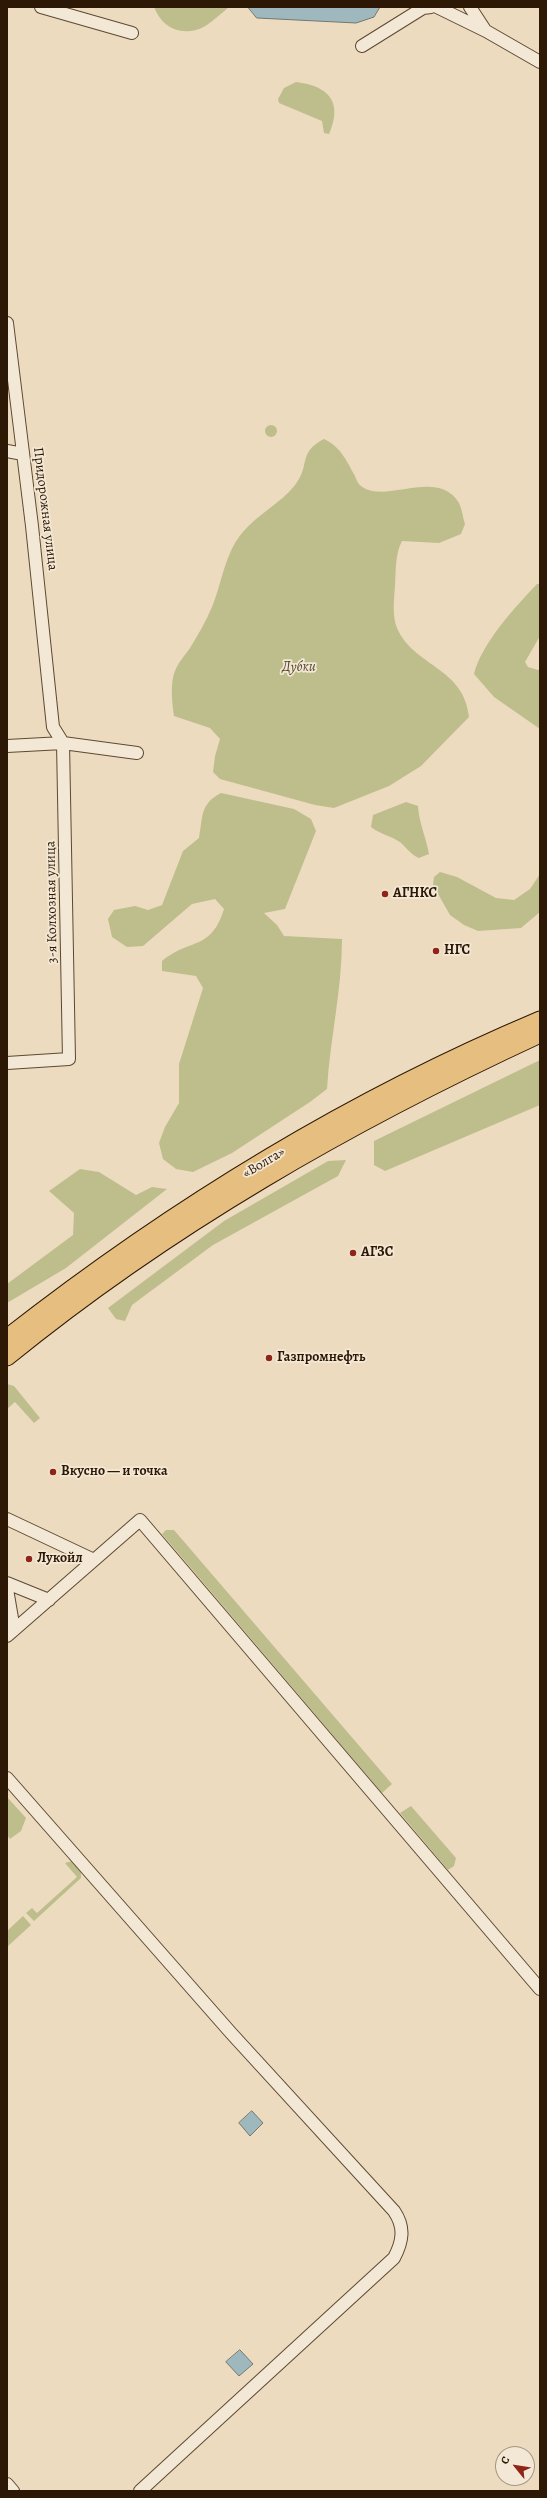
<!DOCTYPE html>
<meta charset="utf-8">
<style>
body{margin:0}
#map{position:relative;width:547px;height:2498px;overflow:hidden;background:#ecdbbe;font-family:Alegreya,serif}
canvas{display:block}
.frame{position:absolute;inset:0;border:8px solid #2d1805;pointer-events:none}
.north{position:absolute;left:495px;top:2446px;width:40px;height:40px;box-sizing:border-box;background:#f3e8d5;border:1px solid #a49582;border-radius:50%;rotate:300deg;font-size:11px;font-weight:700;line-height:16px;text-align:center;color:#2d1805}
.north::after{content:'';display:block;margin:auto;width:14px;height:18px;background:#8f2418;clip-path:polygon(50% 0,100% 100%,50% 72%,0 100%)}
</style>
<div id="map">
<canvas width="547" height="2498"></canvas>
<div class="frame"></div>
<div class="north">С</div>
</div>
<script>
const ctx = document.querySelector('canvas').getContext('2d');
ctx.lineJoin = 'round';
function paint(path, color) { ctx.fillStyle = color; ctx.fill(path, 'evenodd'); }
function strokePath(path, color, width, dash) { ctx.strokeStyle = color; ctx.lineWidth = width; ctx.lineCap = dash ? 'butt' : 'round'; ctx.setLineDash(dash || []); ctx.stroke(path); }
function drawText(font, color, halo, rows, align = 'center') {
  ctx.font = font + ' Alegreya,serif'; ctx.lineWidth = 3.5; ctx.setLineDash([]); ctx.textBaseline = 'middle'; ctx.strokeStyle = halo; ctx.fillStyle = color; for (const [text, x, y, turn = 0] of rows) {
    ctx.save(); ctx.translate(x, y); ctx.rotate((+turn || 0) * Math.PI / 180); ctx.textAlign = isNaN(turn) ? turn : align; if (halo) ctx.strokeText(text, 0, 0); ctx.fillText(text, 0, 0); ctx.restore();
  }
}
paint(new Path2D(`
 M154,7h75c-9,7 -21,20 -33,23 -20,5 -35,-5 -42,-23z
 M296,82c33,4 47,20 33,52l-5,-1 -2,-12 -43,-18 -1,-4 6,-11z
 M265 431a6 6 0 1 1 12 0a6 6 0 1 1-12 0Z
 M324,439c17,8 22,21 31,37 1,3 3,8 6,10 25,19 76,-19 98,17 3,6 4,15 6,21l-4,10 -22,9 -37,-2c-7,13 -6,30 -7,45 -1,12 -3,31 2,42 17,39 67,39 72,89l-48,49 -32,20 -55,22 -19,-3 -95,-26 -7,-7 2,-16 5,-17 -10,-11 -36,-12c-2,-13 -4,-33 1,-45 3,-8 10,-16 15,-23 8,-13 16,-27 22,-41 10,-24 13,-55 31,-75 15,-18 38,-29 52,-47 16,-20 2,-32 29,-46z
 M537,584h3v52l-15,26 3,5 10,3 2,-1v60l-46,-32 -20,-23c7,-30 42,-68 63,-90z
 M221,793l73,16 17,10 5,12 -31,78 -21,4 13,12 7,11 58,3c0,51 -12,100 -15,150l-17,13 -78,51 -39,19 -17,-3 -13,-10 -4,-16 6,-16 14,-24v-39l24,-76 -7,-12 -34,-5v-10c28,-23 49,-10 62,-52l-9,-10 -23,5 -49,42 -16,1 -15,-10 -4,-18 6,-9 21,-4 13,4 14,-5 21,-54 16,-13c4,-22 1,-34 22,-45z
 M406,802l12,4c1,17 8,31 11,48l-10,4c-9,-4 -12,-10 -19,-16 -9,-6 -20,-8 -29,-15l2,-12z
 M440,872l17,5 39,21 18,2 16,-11 10,-15v38l-19,16 -43,3 -14,-6 -14,-10 -17,-30 1,-8z
 M540,1060v45l-155,66 -11,-6v-24z
 M346,1160l-8,16 -125,69 -81,60 -7,16 -9,-2 -8,-11 116,-87 104,-60z
 M80,1169l19,3 37,23 16,-8 15,2 -101,79 -59,35v-19l66,-49 1,-22 -25,-22z
 M7,1384l7,2 26,32 -6,5 -19,-21 -8,7z
 M166,1530h8l218,254 -10,9 -220,-259z
 M7,1797l19,21 -5,13 -11,8 -3,-4z
 M411,1806l45,52 -2,8 -6,4 -48,-57z
 M72,1861l9,9v8l-47,43 -8,-8 6,-5 5,5 40,-36 -12,-14z
 M23,1916l8,9 -24,22v-16z`), '#bebe8d');
const water = new Path2D(`
 M248,7h132l-6,10 -18,6 -99,-5z
 M252,2111l11,12 -13,13 -11,-13z
 M240,2350l13,14 -14,12 -13,-14z`);
paint(water, '#9eb8bd');
strokePath(water, '#717873', 1);
const minor = new Path2D(`
 M41,7l91,26
 M437,7l49,24 54,31
 M470,7l15,23
 M362,46l61,-38 8,-1
 M7,323l25,203 21,201 10,16 6,316 -62,4
 M7,451l16,3
 M7,746l56,-3 74,10
 M7,1519l87,41
 M7,1583l42,17
 M7,1589l7,41
 M7,1636l133,-116 400,469
 M7,1778l224,255 163,178c11,16 9,30 0,47l-254,233
 M7,2484l6,7`);
const highway = new Path2D(`
 M7,1338c162,-127 343,-238 533,-318
 M7,1357c162,-132 343,-235 533,-323`);
strokePath(minor, '#5d4933', 14);
strokePath(highway, '#2d1805', 19);
strokePath(minor, '#f3e8d5', 12);
strokePath(highway, '#e6be7f', 17);
for (const [x, y, r, color] of [
 [385,894,4,"#8f2418"],
 [436,951,4,"#8f2418"],
 [353,1253,4,"#8f2418"],
 [269,1358,4,"#8f2418"],
 [53,1472,4,"#8f2418"],
 [29,1559,4,"#8f2418"]
]) { const dot = new Path2D(); dot.arc(x, y, r, 0, 2 * Math.PI); ctx.fillStyle = color; ctx.fill(dot); strokePath(dot, '#f3e8d5', 1.5); }
drawText('14px', '#2d1805', '#f3e8d5', [
 ["Придорожная улица",45,509,83],
 ["3-я Колхозная улица",52,902,-91],
 ["«Волга»",264,1163,-31]
]);
drawText('italic 14px', '#584a2e', '#f3e8d5', [
 ["Дубки",299,668]
]);
drawText('bold 14px', '#2d1805', '#f3e8d5', [
 ["АГНКС",393,894],
 ["НГС",444,951],
 ["АГЗС",361,1253],
 ["Газпромнефть",277,1358],
 ["Вкусно — и точка",61,1472],
 ["Лукойл",37,1559]
], 'left');
</script>
